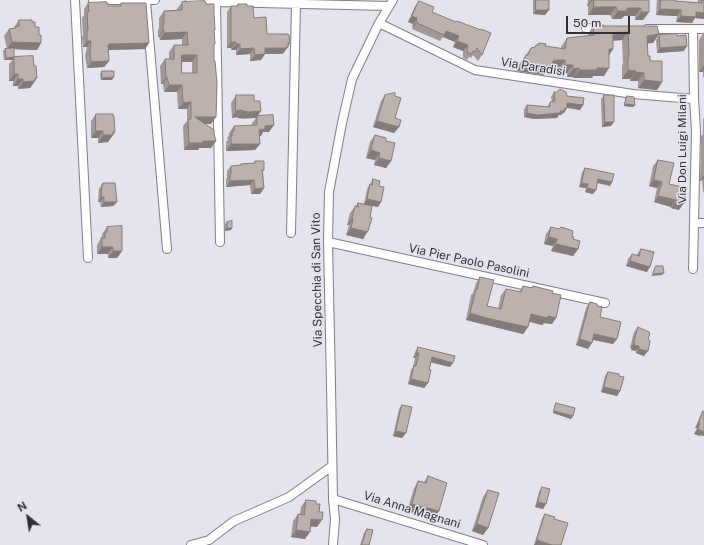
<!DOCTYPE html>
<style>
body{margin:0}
#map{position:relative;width:704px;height:545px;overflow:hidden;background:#e4e4ef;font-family:"Public Sans",sans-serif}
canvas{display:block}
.north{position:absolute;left:8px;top:497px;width:40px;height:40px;-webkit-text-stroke:3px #e4e4ef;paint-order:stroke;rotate:330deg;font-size:11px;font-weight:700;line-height:16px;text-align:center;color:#303034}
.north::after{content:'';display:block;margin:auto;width:14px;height:18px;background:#303034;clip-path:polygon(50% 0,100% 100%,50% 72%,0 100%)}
.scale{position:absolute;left:566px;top:16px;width:64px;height:18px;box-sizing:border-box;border:2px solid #303034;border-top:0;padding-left:5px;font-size:12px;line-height:14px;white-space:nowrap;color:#303034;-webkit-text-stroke:3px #e4e4ef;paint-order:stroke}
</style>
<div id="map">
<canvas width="704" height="545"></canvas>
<div class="north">N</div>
<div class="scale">50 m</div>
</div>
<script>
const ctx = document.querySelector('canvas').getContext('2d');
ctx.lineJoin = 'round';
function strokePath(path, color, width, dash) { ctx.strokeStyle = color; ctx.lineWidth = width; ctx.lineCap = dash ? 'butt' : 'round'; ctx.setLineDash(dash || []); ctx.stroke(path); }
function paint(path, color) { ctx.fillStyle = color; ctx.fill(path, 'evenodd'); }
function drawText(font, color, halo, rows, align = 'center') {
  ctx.font = font + ' "Public Sans",sans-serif'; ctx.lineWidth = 3; ctx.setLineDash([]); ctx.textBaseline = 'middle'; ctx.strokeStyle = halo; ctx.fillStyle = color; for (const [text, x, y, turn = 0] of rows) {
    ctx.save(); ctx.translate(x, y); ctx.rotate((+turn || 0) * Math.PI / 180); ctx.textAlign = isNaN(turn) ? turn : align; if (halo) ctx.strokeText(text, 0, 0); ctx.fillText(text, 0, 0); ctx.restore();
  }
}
const street = new Path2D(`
 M75,0l13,258
 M93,0h62
 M190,0l26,2 173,4
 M146,1l21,248
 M216,2l4,240
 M379,23l96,47 158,24 61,5
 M586,28l15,1
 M647,29h57
 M694,223h10
 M291,233l5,-229
 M328,242l277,61
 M693,269l3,-138 -2,-32 -1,-70
 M333,499l150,46
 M191,545l18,-5 25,-19 21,-9 34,-15 43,-31
 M333,545l2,-26 -2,-20 -2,-114 -3,-143 1,-50 13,-69 10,-44 27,-56 14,-23`);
strokePath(street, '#7e7e87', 10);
strokePath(street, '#fff', 8);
paint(new Path2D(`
 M533,0h16l-4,15 -12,-1z
 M588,0h61v12l-6,8h-8v-4h-11l-3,3h-9l-2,-4h-22v-9h-1z
 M657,0h19l-1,1 23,2v-3h6v19l-9,-1 -3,5 -16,-1 1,-6 -21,-1z
 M419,1l13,11 24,10 26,33 -4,6 -5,-6 -2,3 -2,-1 -2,3 -4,-2v-7l-10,-4 2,-5 -12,-5 -3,4 -28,-12 1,-2h-1l1,-3 -5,-2 7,-16z
 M182,2l24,2 8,28 -3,92h-6l9,10 2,7 -5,7h-12l-1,2h-14l-1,-24 4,-5v-12h-9l-1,-17h-13l-1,-8h-2l-1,-18 5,-7h4v-7l5,-7h8v-6l-22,1 -1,-3h-1v-7l1,-2v-10l5,-7 13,-1v-1zM182,62h10v11h-10z
 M88,3h18l2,3h11l2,-3 28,40 -4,6 -37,1 1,11 -5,6 -17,1 -2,-12 2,-9h-4l-1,-10 1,-2 -1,-17 2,-3v-6z
 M238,4l9,2 7,12 13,16 23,9 -6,10 -2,1h-17l-4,6 -11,1v-7l-14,1v-5h-5v-2h-4v-36l4,-6h6z
 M19,20l13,2 7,13 2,8 -4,7 -23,-1v8l21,24 -5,7 -12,1v-3h-5v-5h-4v-17l3,-4h-8l-1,-9 2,-2h2l-3,-13 5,-7 5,-1v-1z
 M593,26l66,8 -6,9h-6l1,13 2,5 12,21 -5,8 -19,-2v-7h-8v-2h-8v-14l1,-1 -1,-24 -9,1v8l-4,6 -5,21h-11l-1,2h-19v-1h-6v-4l-7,1 -1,-6 -10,1 -6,6 -26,-4 3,-8 11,-15 4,-1 4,-4 6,3 16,3v-2l6,-9 21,-2v-2z
 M704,32v45h-1v-5h-4v-32z
 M659,35l25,16 -27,2 -1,-13z
 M102,71l10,9h-11l-1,-6z
 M554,92l13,4 16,9 -3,5 -13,-2 -3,5h-1l-2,2h-2l-2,3 -23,1 -10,-2v-8l3,-4 20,2 3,-5h2l-1,-5z
 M236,95l18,6 7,10 -4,5 12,16h-6l-2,4h-2l1,8 -5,6 -29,1v-9l2,-2 -1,-2 2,-3v-2l5,-7 18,-1v-2l4,-5 -13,1 -6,-1v-1l-5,1 -1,-15z
 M385,95l10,1v22l4,9 -5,6 -21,-6 8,-26z
 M604,95l7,31 -9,1 -1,-28z
 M627,96l8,9 -2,2 -9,-1 2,-8z
 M96,114l19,18 -7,10 -10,1v-5h-7v-17z
 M704,118v75l-1,-2 -1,-11 -2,1 1,-45 2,-2v-15z
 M375,135l11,6 5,20 -5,7 -12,-3 1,-5 -9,-2 4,-16z
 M658,160l11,24 10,26 -8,-2v-1l-17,-5 3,-14 -8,-2 4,-20z
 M255,161l9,9 -1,1 1,17 -4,6h-9l-1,-9 -24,2v-8l1,-1v-7l4,-5 9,-1 1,-1 13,-1z
 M585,168l27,14 -2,4 -13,-3 -1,7 -3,4 -8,-2 1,-4 -7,-1 3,-15z
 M373,179l8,23 -3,5 -14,-3 3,-15z
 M103,183l14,19 -4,4 -12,1 -1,-5h-2l1,-13z
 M358,203l6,35 -1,1 -17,-4 3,-10h-2l3,-12z
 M227,222l4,8 -6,1v-7z
 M107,227l15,24 -5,7h-9v-4h-11v-9l3,-5v-1l2,-3v-2z
 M551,227l21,10 6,12 -5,7 -22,-5 2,-5 -9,-2 2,-10z
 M641,249l6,23 -21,-6 2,-7 4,-5 5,2v-2z
 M480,277l7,29 11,3 3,-14 5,-6 13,3 4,-6 8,2 2,-2 19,7v31l-8,-1 -2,2 -12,-3 -6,11 -1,1 -41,-10 -16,-4 5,-25 2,-2 3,-10z
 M590,302l7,4 3,11 17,22 -4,5 -20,-4 -5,9 -12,-4 10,-37z
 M638,327l6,29 -8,-3v-2l-5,-1v-2h-1l4,-16z
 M418,347l32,20 -19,-5 -2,8 -1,13 -4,5 -16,-4 3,-14 2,-3 2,-9h-2l2,-6z
 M608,372l11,4 1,15 -3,5 -16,-4 4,-16z
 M556,403l17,13 -2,3 -18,-6 2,-8z
 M402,405l4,28 -4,5 -9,-2 6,-27z
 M703,411l1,1v24l-3,-1 -1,1 -6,-2 3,-6h-2l5,-12z
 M428,476l6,42 -27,-7 7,-23 4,-7 6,1z
 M542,487l4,17 -3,5 -8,-2 4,-15z
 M488,490v38l-5,7 -11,-4 11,-34z
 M306,500l10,4 1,23 -7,-1 -5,13 -14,-2 2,-16 5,-7h2l1,-7z
 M545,514l9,5 7,26h-27l8,-26z
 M367,529l2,16h-9l4,-12z`), '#a39895');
paint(new Path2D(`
 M591,0h2l-5,6h-1z
 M594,7h22l-6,8h-22z
 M627,8h14l-6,8h-11l-3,3h-9l6,-8z
 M660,9l21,1 -4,6 -21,-1z
 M536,10h13l-4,5 -12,-1z
 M641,12h8l-6,8h-8z
 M696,12l8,1v6l-9,-1 -3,5 -16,-1 5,-6z
 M412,16l5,2 -4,6 -5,-2z
 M416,21h1l-4,6h-1z
 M163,30h1l-5,7h-1z
 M446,31l13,5 -4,6 -12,-5z
 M187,32l-5,7 -22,1 4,-7z
 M628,32l-6,8 -15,1 6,-8z
 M659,34l-6,9 -12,1 6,-8z
 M87,41h4l-4,6h-4z
 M457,41l11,4 -5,6 -10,-4z
 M12,42l29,1 -4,7 -30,-1z
 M231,42h5l-5,6h-4z
 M149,43l-4,6 -39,1 -3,2 6,-8z
 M290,43l-3,4h1l-6,7h-17l-4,6 -11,1 5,-6 10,-7z
 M236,44h4l-4,6h-5z
 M687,46l-3,5 -27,2 3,-5z
 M254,48l-4,6 -14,1 4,-6z
 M609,49h4l-5,8z
 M182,55h15l-5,7h-15z
 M14,57l-2,3h-8l2,-2z
 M565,60l-6,8 -10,1 -6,6 -26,-4 6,-8z
 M109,61l-5,6 -17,1 4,-6z
 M565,65h8l-6,8 -7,1z
 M704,65v5l-1,2h-4z
 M579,68l-6,9h-6l6,-8z
 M597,68h12l-5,8h-11l-1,2h-19l6,-8z
 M628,70l8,1 -6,8h-8z
 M635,72l9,1 -6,8h-8z
 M14,74h4l-5,7h-4z
 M114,77l-2,3h-11l1,-2z
 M166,77h1l-4,7h-2z
 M35,78h2l-7,10 -12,1 5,-7z
 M18,79h5l-5,7h-5z
 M644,80l18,2 -5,8 -19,-2z
 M169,85h13l-5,7h-13z
 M191,102l-4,7h-9l5,-6z
 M567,103l16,2 -3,5 -16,-3z
 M625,104l10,1 -2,2 -9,-1z
 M567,108l-3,5h-1l-2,2h-2l-2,3 -23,1 -10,-2 3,-4 33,-2 4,-2z
 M242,110l-5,7 -5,1 4,-7z
 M242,111h19l-5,7h-19z
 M195,117h21l-5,7h-21z
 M377,121l22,6 -5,6 -21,-6z
 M605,122h9l-3,4 -9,1z
 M274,125l-5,7h-6l-2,4h-7l5,-6 6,-4z
 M96,131h7l-5,7h-7z
 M113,132h2l-7,10 -10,1 5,-8z
 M203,141h13l-5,7h-12l-1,2h-14l5,-7z
 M231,144h29l-5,6 -29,1z
 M371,150l9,3 -5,7 -9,-2z
 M379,158l12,3 -5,7 -12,-3z
 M704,175v3l-2,2 -2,1z
 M598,179l14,3 -2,4 -15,-4z
 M254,180l-4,5 -24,2 4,-6z
 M654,180l8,2 -5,6 -8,-2z
 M582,183l6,1 -2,4 -7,-1z
 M264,188l-4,6h-9l4,-5z
 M587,188l9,2 -3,4 -8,-2z
 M658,196l18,4 -5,7 -17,-5z
 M101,197h3l-4,5h-2z
 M367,199l14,3 -3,5 -14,-3z
 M676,201l8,2 -5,7 -8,-2z
 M104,202h13l-4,4 -12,1z
 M352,218l1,1 -4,6h-2z
 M227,228h5l-1,2 -6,1z
 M351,228l17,3 -5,8 -17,-4z
 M549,237l8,2 -4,7 -9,-2z
 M556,244l22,5 -5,7 -22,-5z
 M102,247h11l-5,7h-11z
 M113,251h9l-5,7h-9z
 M630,261l20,6 -3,5 -21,-6z
 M664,273l-2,2 -11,1 2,-2z
 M470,313l58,14 -4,6 -1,1 -41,-10 -16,-4z
 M531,314l17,2 8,2 -4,6 -8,-1 -2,2 -15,-4z
 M594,334l23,5 -4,5 -23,-5z
 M580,339l12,4 -4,6 -12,-4z
 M634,343l1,1 -4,4h-1z
 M634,345l5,1 -3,5 -5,-1z
 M639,349l9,2 -4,5 -8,-3z
 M417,353h2l-4,5h-2z
 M432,357l21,6 -3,4 -21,-5z
 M411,379l17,4 -4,5 -16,-4z
 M604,387l16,4 -3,5 -16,-4z
 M554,411l19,5 -2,3 -18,-6z
 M699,423h1l-3,5h-2z
 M698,429l6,2v5l-3,-1 -1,1 -6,-2z
 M396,431l10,2 -4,5 -9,-2z
 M538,502l8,2 -3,5 -8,-2z
 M412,504l27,7 -5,7 -27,-7z
 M311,519l11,1 -5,7 -11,-1z
 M477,524l11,4 -5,7 -11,-4z
 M296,530l14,2 -5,7 -14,-2z
 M537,540l15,5h-18z`), '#847c79');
const building = new Path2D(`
 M536,0h13v10h-13z
 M594,0h55v12h-8v-4h-14v3h-9l-2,-4h-22z
 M661,0h15l-1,1 27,2v-3h2v13l-8,-1v5l-15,-1v-6l-21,-1z
 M205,1l1,3h8v9l1,17h-1l1,14h-1v17h1l2,22 -1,34h-21l19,13v4l2,7h-13v2h-14l-1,-24h3v-17l-8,1 -1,-18h-13l-2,-8h-1l-1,-18h9v-14h14l-1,-13 -23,1v-3h-1v-7h1v-12l18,-1v-8zM182,55h15v18h-15z
 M419,1l15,6 -2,5 24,10 1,-1 24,9v-1l10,4 -9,22 -5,-7 -2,4 -2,-1 -2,3 -4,-2 1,-7 -11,-4 2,-5 -13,-5 -2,4 -27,-12v-2h-1l1,-3 -5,-2z
 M106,2v1h2v3h13v-3h25l3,40 -40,1v1h-1l1,16 -18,1 -1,-12 1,-9h-4v-11h1l-1,-18h2l-1,-9z
 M238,4h9v2h6l1,12 12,-1 1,17h21v1h1l1,8h-2v4h-2v1h-21v6l-10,1 -1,-7 -14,1v-5h-4v-2h-5v-36h7z
 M19,20h13v2h3v5h4v8h2v8l-29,-1 -3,-13 7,-1v-2h3z
 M593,26h64l2,8 -12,2 1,20h2v5h12v21l-18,-2v-7l-9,-1 1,-1 -8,-1v-13h1l-1,-25 -15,1v16h-4v19h-12v2h-18v-2l-6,1v-4h-8v-5h-11l-5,7 -26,-4 3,-8h2l3,-7 4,-1 1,-2h2l1,-2 7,1 -1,2 20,3 2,-11 27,-3z
 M677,34v2l9,-1 1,11 -27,2 -1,-13z
 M14,48v9l-8,1 -1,-9z
 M33,56l1,10h2l1,12h-2v3l-12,1v-3h-5v-5h-4v-17z
 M102,71h12v6l-12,1z
 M560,89l6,3 1,4 17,2 -1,7 -16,-2v5l-3,1 1,2h-5v2l-23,2 -10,-2v-8l23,2v-5l5,-1 -1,-9h3z
 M395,93v3l6,2 -6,20 6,2 -2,7 -22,-6 8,-26z
 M236,95h18v6h6l1,10 -13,1 -6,-1v-1l-6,1z
 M604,95h10v27h-9z
 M627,96l7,1 1,8 -10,-1z
 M96,114h17v2h1l1,16h-2v3h-10v-4h-7z
 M273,115l1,10 -9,1v3l-6,1 1,14h-29v-8h1v-5h2v-5l23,-1v-9z
 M375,135l11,3v3l9,2 -4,18 -12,-3 1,-5 -9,-3z
 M658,160l16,3 -5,21 18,4 -3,15 -8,-2v-1l-18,-4 4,-14 -8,-2z
 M255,161h9v9h-2l2,18 -9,1 -1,-9 -24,1v-7h1v-8l10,-1v-1l14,-1z
 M585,168l29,6 -2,8 -14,-3 -2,11 -9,-2 1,-4 -6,-1z
 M373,179l7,2 -1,5 5,1 -3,15 -14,-3 3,-15 2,1z
 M103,183h12l2,19h-13v-5h-3l1,-13h1z
 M358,203l14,3 -2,11 2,1 -4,13 -1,1 -16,-4 2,-9 -1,-1 3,-12 3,1z
 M232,221v7h-5v-6z
 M122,226v25h-9v-4h-11v-9h3v-6h2v-5z
 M551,227l8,2 2,-2 12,4 -1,6h2l-1,2 7,2 -2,8 -22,-5 1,-5 -8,-2z
 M641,249l13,3 -4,15 -20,-6 2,-7 7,2z
 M656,266h7l1,7 -11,1z
 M480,277l14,3 -7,26 14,3 5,-20 15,3 2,-6 9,2 1,-2 20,5 -1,2 9,2 -5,23 -8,-2 -1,2 -16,-4 -3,13 -1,-1v1l-41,-9 -16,-5 6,-24h1z
 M590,302l7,2v2l5,1 -2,10 21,5 -4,17 -23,-5 -2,9 -12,-4z
 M638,327l11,5v1h1l-2,6 2,2 -2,10 -9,-2v-3l-5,-1 1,-1 -1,-1z
 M418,347l37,9 -2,7 -21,-6 -3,13h2l-3,13 -17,-4 3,-14 2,1 3,-13h-2z
 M608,372l11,2v2l5,1 -4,14 -16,-4z
 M556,403l19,5 -2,8 -19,-5z
 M402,405l10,2 -6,26 -10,-2z
 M703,411l1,1v20l-6,-3 2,-6h-1z
 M428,476l19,7 -8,28 -27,-7 6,-23 8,2z
 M542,487l8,2 -4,15 -8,-2z
 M488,490l11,3 -11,35 -11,-4z
 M306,500l10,1v3h4l-1,8h4l-1,8 -11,-1 -1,13 -14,-2 2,-16 6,1z
 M545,514l10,3 -1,2 14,4 -7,22h-9l-15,-5z
 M367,529l6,1 -4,15h-7z`);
paint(building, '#bdb1ad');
strokePath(building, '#847c79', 1);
drawText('12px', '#303034', '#e4e4ef', [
 ["Via Paradisi",533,67,9],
 ["Via Don Luigi Milani",682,149,-90],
 ["Via Pier Paolo Pasolini",469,261,12],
 ["Via Specchia di San Vito",317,280,-91],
 ["Via Anna Magnani",412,510,17]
]);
</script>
